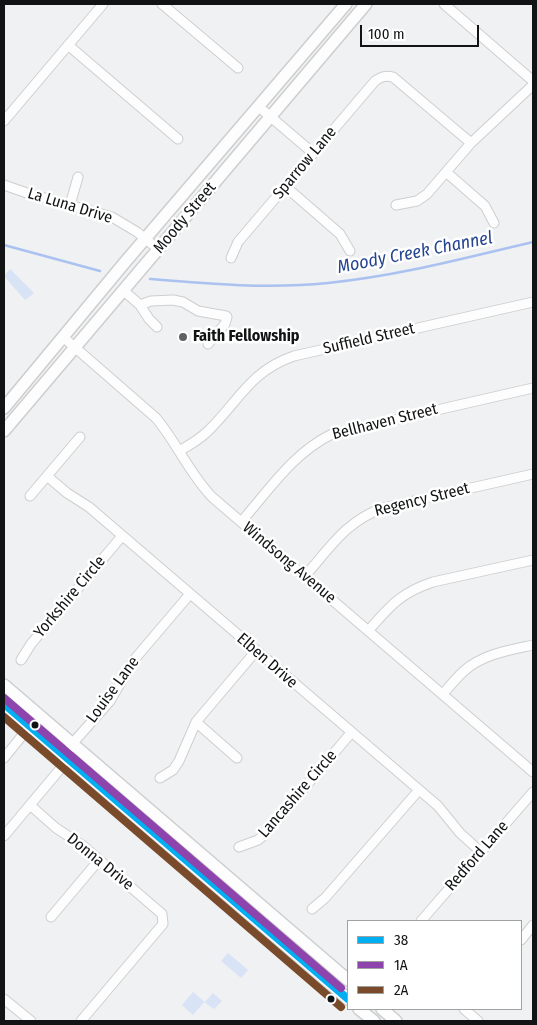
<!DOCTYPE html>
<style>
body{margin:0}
#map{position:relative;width:537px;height:1025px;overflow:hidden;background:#eff1f3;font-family:"Fira Sans Condensed",sans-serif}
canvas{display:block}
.frame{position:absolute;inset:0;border:5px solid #121314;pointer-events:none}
.legend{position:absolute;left:347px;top:920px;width:175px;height:90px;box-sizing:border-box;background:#fff;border:1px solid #a0a1a1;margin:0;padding:6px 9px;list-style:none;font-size:15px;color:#121314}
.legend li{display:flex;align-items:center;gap:10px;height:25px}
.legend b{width:25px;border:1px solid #a0a1a1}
.scale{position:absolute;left:360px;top:25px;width:119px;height:22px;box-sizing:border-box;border:2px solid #121314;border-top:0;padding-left:6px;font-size:15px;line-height:18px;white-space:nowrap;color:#121314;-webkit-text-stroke:4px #fff;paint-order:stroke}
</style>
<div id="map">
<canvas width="537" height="1025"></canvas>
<div class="frame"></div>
<ul class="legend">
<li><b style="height:6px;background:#00aff2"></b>38</li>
<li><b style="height:6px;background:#8e44ad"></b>1A</li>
<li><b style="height:6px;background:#7a4b2a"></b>2A</li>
</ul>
<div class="scale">100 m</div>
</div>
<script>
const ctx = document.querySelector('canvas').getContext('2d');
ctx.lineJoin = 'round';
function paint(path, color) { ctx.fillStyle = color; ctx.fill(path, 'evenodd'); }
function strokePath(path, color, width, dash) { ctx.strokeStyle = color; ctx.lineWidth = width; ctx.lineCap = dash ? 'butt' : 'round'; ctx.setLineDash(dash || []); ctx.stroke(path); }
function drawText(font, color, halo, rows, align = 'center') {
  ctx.font = font + ' "Fira Sans Condensed",sans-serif'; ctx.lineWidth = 5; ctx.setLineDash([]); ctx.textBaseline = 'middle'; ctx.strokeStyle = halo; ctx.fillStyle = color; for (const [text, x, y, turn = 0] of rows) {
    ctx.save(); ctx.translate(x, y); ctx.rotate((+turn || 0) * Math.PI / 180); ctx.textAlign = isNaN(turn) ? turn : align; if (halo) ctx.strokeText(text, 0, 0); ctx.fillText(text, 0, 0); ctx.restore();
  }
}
paint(new Path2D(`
 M10,269l24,24 -9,7 -21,-24z
 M228,953l20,17 -7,8 -20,-17z
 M193,992l12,10 8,-9 9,8 -8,8 -10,-7 -11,13 -11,-10z`), '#d8e3f6');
strokePath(new Path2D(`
 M4,245l96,26
 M150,279c60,5 119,10 178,4 70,-7 137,-25 205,-41`), '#abc2f1', 2.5);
const minor = new Path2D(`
 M162,4l76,64
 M444,4l89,77
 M68,45l110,94
 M259,107l54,46
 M4,121l99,-117
 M446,172l39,34 9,17
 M4,185l23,8 85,24 25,15 21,17
 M286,187l54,47 10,17
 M70,205l8,-28
 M396,205l21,-4 10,-7 44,-51 62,-58
 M231,258l7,-16 137,-161c6,-4 10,-6 18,-4l78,66
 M124,291l16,14 9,14 8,8
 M140,305l11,-4 22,-1 10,2 15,9 28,5 1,1 -2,7 -17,20
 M63,337l93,81c21,25 33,55 56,79l321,275
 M179,451c11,-6 21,-12 29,-20 31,-30 42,-60 86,-75l239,-54
 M47,476l20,17 22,14 349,299 22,27 21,19
 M30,496l50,-59
 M241,522c28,-32 52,-69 91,-88l201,-46
 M305,576c25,-28 41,-55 78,-68l150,-34
 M368,631c22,-25 32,-38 65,-49l100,-22
 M21,660l10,-16 91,-108
 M443,694c7,-8 13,-16 21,-23 19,-17 46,-21 69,-26
 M196,722l41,36
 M4,758l26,-32
 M160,778l13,-8 6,-9 17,-39 60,-71
 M30,805l26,23 26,17 80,69 1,10 -82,97
 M4,836l57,-68 11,-24 38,-43 23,-40 57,-67
 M239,847l19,-7 7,-6 86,-101
 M312,909l13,-11 94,-108
 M51,917l48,-57
 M421,921l112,-129
 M521,940l12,-15
 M4,999l27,22
 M464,1009l14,12`);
const major = new Path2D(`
 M4,408l122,-147 220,-257
 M4,431l362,-427
 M4,685l344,295
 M4,704l344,295
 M359,1009l15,12
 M382,1009l14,12`);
strokePath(minor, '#cdcecf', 11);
strokePath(major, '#cdcecf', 14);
strokePath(minor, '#fdfdfd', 9);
strokePath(major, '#fdfdfd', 11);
strokePath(new Path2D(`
 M4,704l344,295`), '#00aff2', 8);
strokePath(new Path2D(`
 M4,698l337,290`), '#8e44ad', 8);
strokePath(new Path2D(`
 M4,717l337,290`), '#7a4b2a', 8);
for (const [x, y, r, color] of [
 [183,337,5,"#5f6162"],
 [35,725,4.5,"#121314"],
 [331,999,4.5,"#121314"]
]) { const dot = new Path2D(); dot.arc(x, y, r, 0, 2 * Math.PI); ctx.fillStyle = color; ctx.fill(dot); strokePath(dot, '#fff', 2); }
drawText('16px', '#121314', '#fff', [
 ["Sparrow Lane",305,163,-50],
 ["La Luna Drive",70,206,17],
 ["Moody Street",185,218,-50],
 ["Suffield Street",369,339,-13],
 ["Bellhaven Street",385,422,-14],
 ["Regency Street",422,500,-14],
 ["Windsong Avenue",289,563,40],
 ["Yorkshire Circle",70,597,-50],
 ["Elben Drive",267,661,41],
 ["Louise Lane",113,690,-54],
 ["Lancashire Circle",298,794,-49],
 ["Redford Lane",477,856,-49],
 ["Donna Drive",100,862,39]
]);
drawText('bold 16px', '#121314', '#fff', [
 ["Faith Fellowship",193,337]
], 'left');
drawText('italic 18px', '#244491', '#fff', [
 ["Moody Creek Channel",415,253,-11]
]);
</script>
